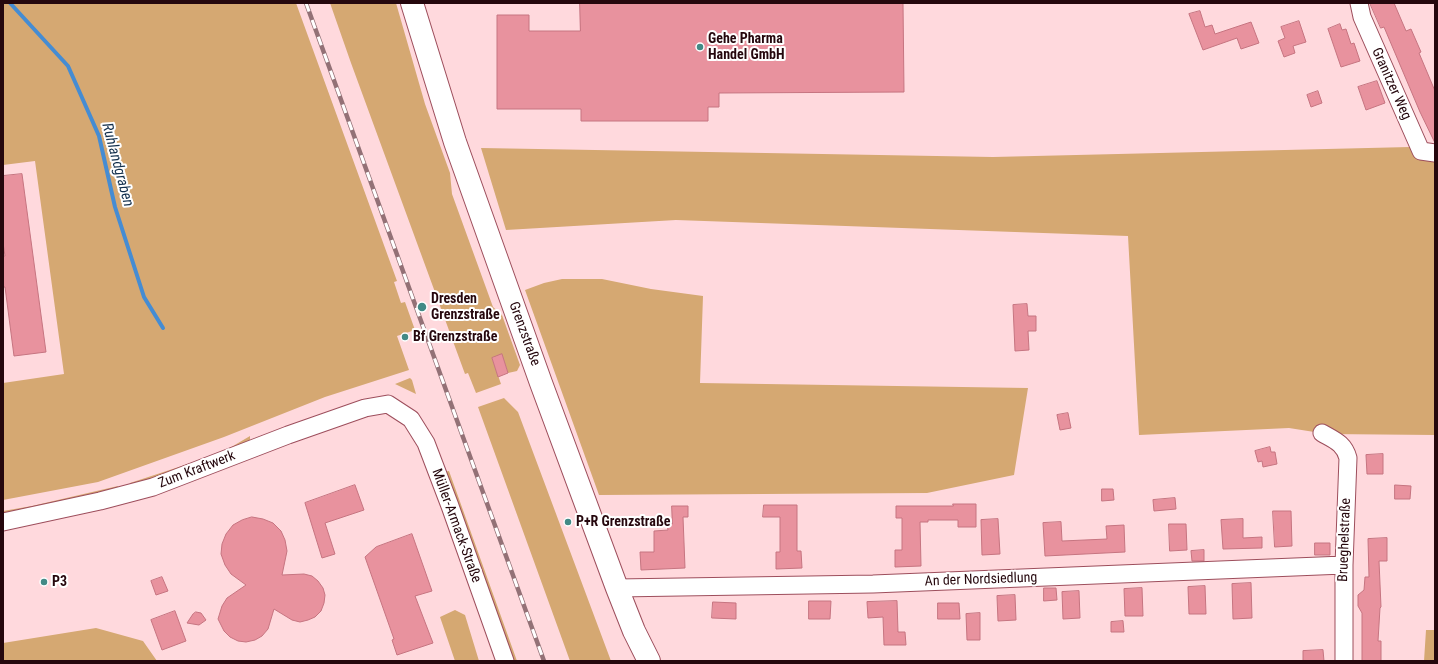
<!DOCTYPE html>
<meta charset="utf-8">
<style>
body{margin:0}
#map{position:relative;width:1438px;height:664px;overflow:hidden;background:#ffd9dd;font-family:"Roboto Condensed",sans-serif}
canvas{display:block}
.frame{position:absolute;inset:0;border:4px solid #25070d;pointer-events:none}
</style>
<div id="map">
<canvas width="1438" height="664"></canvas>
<div class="frame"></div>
</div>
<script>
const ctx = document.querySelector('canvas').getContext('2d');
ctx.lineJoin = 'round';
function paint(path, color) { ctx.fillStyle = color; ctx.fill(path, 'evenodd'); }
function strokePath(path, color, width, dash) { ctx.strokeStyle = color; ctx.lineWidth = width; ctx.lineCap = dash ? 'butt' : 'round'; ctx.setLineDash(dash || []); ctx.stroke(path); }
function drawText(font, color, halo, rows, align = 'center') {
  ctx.font = font + ' "Roboto Condensed",sans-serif'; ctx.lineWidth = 4; ctx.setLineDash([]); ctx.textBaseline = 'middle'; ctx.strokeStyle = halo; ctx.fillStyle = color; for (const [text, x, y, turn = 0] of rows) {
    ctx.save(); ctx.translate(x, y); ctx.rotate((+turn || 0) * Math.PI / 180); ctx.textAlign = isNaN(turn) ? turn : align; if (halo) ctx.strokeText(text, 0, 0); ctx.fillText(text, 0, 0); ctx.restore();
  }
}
paint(new Path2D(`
 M3,3h293l101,278 -3,1 7,21 4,-1 10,28 -18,6 12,34 -84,27 -101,40 -126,45 -95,18v-117l61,-9 -29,-213 -32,4z
 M330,3h66l29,101 25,69 2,21 41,113 9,8 18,50 -3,6 -9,2 -6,-18 -10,3 9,26 -25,9 -8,-20 -3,1 -114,-311z
 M1410,147l25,14v274l-108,-1 -38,-6 -150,7 -11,-199 -452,-16 -170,10 -25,-82 512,9z
 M562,279h40l49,10 52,7 -3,87 328,5 -14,87 -87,18 -328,2 -74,-205 19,-7z
 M410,378l2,2 4,14 -21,-10z
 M504,398l14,14 93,249h-41l-92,-254z
 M250,436v4l-20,13 -97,33 -3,-3 67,-22 31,-12z
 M449,471l68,190h-5l-68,-189z
 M118,486l-1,4 -114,25v-4l29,-5z
 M455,610l10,5 14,46h-24l-15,-44z
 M96,628l47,13 14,20h-154v-18z
 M1426,630h9v31h-11z`), '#d5a872');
strokePath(new Path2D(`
 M10,3l58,63 31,70 16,71 29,90 19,31`), '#458cd3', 4);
const building = new Path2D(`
 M580,3h323l1,89 -185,1v14h-11v14h-127v-12h-84v-94h32v16h51z
 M1370,3h24l12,28 5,-2 10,23 -2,1 16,38v52l-15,-31 -36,-85 -3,1z
 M1200,11l5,16 7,-2 3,9 36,-12 8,21 -18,6 -4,-11 -34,12 -14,-36z
 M1299,21l7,21 -13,4 2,7 -11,4 -6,-16 7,-3 -4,-11z
 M1340,24l2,6 4,-1 5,15 3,-1 6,18 -19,6 -13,-38z
 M1377,81l8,22 -19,7 -8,-23z
 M1318,91l4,12 -11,4 -4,-12z
 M22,174l24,178 -32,4 -9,-69h-2v-31h2l-2,-13v-67z
 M1027,304l1,12h8v15h-8l1,19 -14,1 -2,-46z
 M502,354l6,19 -10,4 -6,-19z
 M1068,413l3,15 -11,2 -3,-15z
 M1270,447l1,5h4l2,12 -14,3 -1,-6 -4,1 -3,-11z
 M1383,454v20h-16l-1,-19z
 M355,485l9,25 -39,13 10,31 -13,4 -17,-55z
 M1395,485l16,1 -1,13h-15z
 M1102,489h11l1,11 -12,1z
 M1175,498l1,11 -22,2 -1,-11z
 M953,504h23v23h-18v-7h-30v2h-8l1,44 -26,1v-17h7v-32h-6v-12h57z
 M764,505h33v46h4l1,17 -26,1v-17h4v-35h-17z
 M672,506h16v11h-5l2,51 -44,2 -1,-18h14v-21l14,-1 -1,-6h5z
 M1273,511h18l1,35 -17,1z
 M252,517l11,2 10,4 8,8 4,9 2,11 -5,24 22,-1 8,2 6,5 5,7 2,7 -1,8 -3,8 -6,6 -7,3 -8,2 -8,-2 -18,-11 -6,20 -6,7 -7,4 -9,2 -8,-1 -8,-4 -6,-6 -6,-12 4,-13 5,-8 19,-13 -15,-11 -6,-9 -4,-11 1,-10 4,-10 7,-9 9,-5z
 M998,519l2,35 -18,1 -1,-35z
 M1243,519v19l19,-1v11l-39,1 -2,-29z
 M1061,522l1,19 45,-2 -1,-13 18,-1 1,27 -80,4 -2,-33z
 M1169,524h17l1,26 -17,1z
 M412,534l20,57 -17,5 18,47 -36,12 -5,-15 2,-1 -29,-82 11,-10z
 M1387,538v23h-8l2,46 -1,1 -2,33h3v20h-19v-48l-4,-7v-11l6,-5 1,-13h4l-1,-38z
 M1315,543h15v12h-15z
 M1204,550v11h-12l-1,-10z
 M162,577l6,14 -12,4 -5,-14z
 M1251,583l1,35 -19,1 -1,-35z
 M1205,586l1,28h-17l-1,-27z
 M1044,588h12l1,12 -13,1z
 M1142,588l1,28h-18l-1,-27z
 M1079,591l1,27 -17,1 -1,-27z
 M1015,595l1,25 -18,1 -1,-25z
 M809,601h22l-1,18h-21z
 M897,601l1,31h7l1,13h-22l-1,-28 -15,1 -1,-16z
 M713,602l23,1v16l-24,-1z
 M938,603h21l1,16h-22z
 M175,611l11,30 -24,9 -11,-30z
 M196,612l5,1 5,7 -7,5 -12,-2 6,-9z
 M980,613v27h-13l-1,-26z
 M1123,621l1,11h-13v-10z
 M1323,650l1,11h-21v-10z`);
paint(building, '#e8929e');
strokePath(building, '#c67480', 1);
const street = new Path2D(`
 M1359,3l3,14 59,134 14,2
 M1322,433c12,7 22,10 26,25l-4,107v96
 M3,522l97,-21 53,-14 135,-52 77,-27 23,-4 23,15 15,24 24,63 55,155
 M617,588l256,-4 471,-19`);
const secondary = new Path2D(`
 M412,3l43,139 86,241 76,205 17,43 15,30`);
strokePath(street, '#9d4e5c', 19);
strokePath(secondary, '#9d4e5c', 24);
strokePath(street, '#fff', 17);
strokePath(secondary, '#fff', 22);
const rail = new Path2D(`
 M306,3l238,658`);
strokePath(rail, '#937176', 4.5);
strokePath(rail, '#fff', 3, [9]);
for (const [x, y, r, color] of [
 [700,47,4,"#428a86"],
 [422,307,5,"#428a86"],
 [405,337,4,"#428a86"],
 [568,522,4,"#428a86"],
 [44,582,4,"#428a86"]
]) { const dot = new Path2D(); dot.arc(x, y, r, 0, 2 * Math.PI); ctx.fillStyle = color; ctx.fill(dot); strokePath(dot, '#fff', 1.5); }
drawText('bold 14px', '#25070d', '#fff', [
 ["Gehe Pharma",708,39],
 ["Handel GmbH",708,55],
 ["Dresden",431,299],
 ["Grenzstraße",431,315],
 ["Bf Grenzstraße",413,337],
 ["P+R Grenzstraße",576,522],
 ["P3",52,582]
], 'left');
drawText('14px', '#25070d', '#fff', [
 ["Granitzer Weg",1391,84,66],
 ["Grenzstraße",524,334,70],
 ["Zum Kraftwerk",197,470,-21],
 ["Müller-Armack-Straße",456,526,70],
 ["Brueghelstraße",1345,540,-88],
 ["An der Nordsiedlung",981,580,-2]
]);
drawText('italic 15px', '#13304d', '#fff', [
 ["Ruhlandgraben",117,165,75]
]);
</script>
